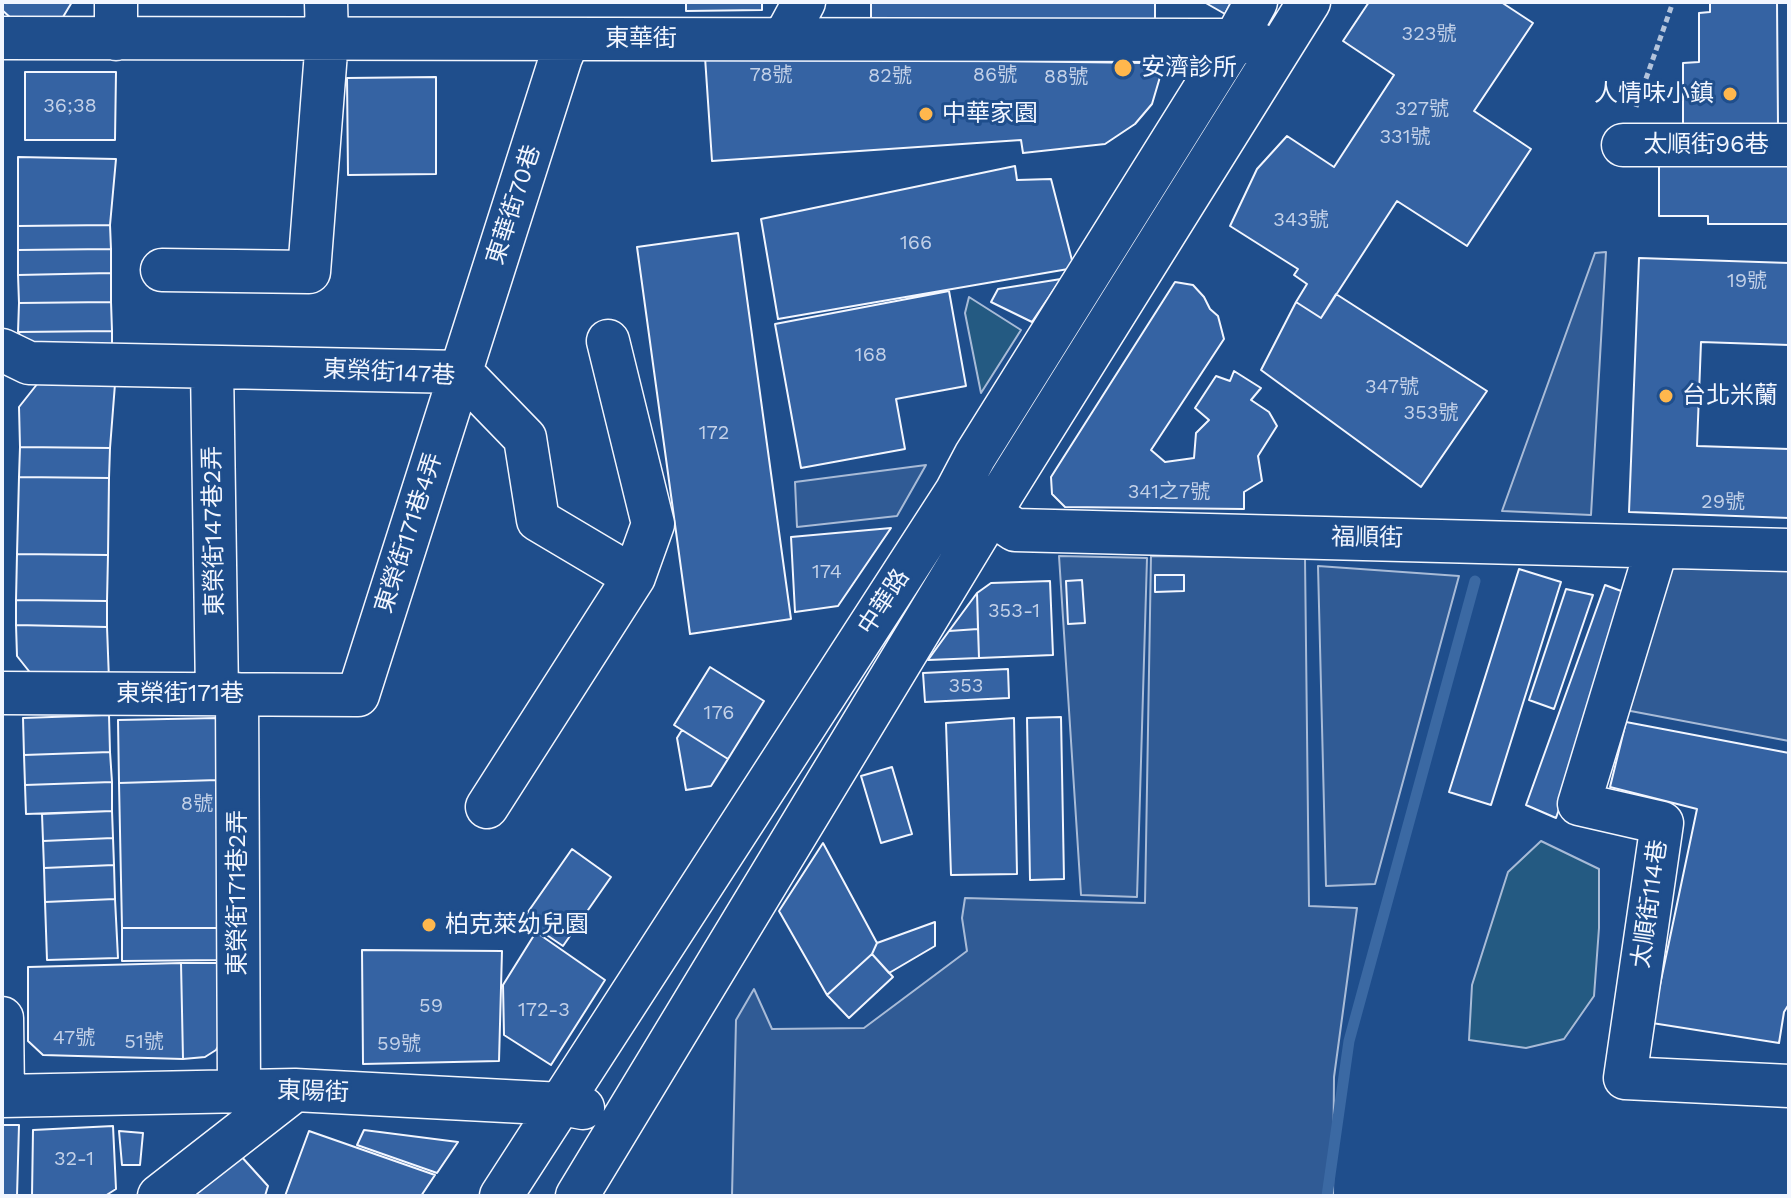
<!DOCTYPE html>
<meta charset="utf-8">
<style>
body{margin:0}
#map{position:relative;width:1791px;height:1198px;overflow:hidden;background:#1f4e8c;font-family:"Work Sans",sans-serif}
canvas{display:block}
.frame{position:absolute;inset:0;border:4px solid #f2f6ff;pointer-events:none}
</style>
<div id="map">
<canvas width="1791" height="1198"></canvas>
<div class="frame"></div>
</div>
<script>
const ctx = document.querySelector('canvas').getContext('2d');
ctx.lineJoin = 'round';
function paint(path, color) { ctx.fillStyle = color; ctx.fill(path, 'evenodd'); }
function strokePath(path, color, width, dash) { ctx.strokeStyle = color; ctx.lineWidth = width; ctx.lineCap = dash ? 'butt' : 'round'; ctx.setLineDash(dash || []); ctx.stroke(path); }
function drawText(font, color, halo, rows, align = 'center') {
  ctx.font = font + ' "Work Sans","Noto Sans TC",sans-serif'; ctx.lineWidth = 6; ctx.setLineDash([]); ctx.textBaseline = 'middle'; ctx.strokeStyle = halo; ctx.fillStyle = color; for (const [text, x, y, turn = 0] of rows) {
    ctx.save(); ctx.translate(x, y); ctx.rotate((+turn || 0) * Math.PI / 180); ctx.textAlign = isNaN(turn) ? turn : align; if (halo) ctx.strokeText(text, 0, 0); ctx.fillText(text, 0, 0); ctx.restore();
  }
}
const green = new Path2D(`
 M969,297l52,33 -40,63 -16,-80z
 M1541,841l58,28v59l-5,68 -30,43 -38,9 -57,-8 3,-55 36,-113z`);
paint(green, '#245a82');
strokePath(green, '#a8bbd7', 2);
const parking = new Path2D(`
 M1606,252l-15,263 -89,-4 93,-258z
 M926,465l-29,51 -100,11 -2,-45z
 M1059,556l88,2 -10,339 -56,-2z
 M1151,556l154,2 4,348 48,2 -23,169 -1,119h-601l4,-176 18,-31 18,40 92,-1 103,-77 -5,-33 3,-20 180,5z
 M1656,565l133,1v175l-169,-32z
 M1318,566l141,10 -84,308 -49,2z`);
paint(parking, '#305b95');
strokePath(parking, '#a8bbd7', 2);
strokePath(new Path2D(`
 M1327,1196l22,-155 126,-460`), '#3b69a3', 11);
const building = new Path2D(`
 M2,2h70l-12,20 -48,-3 -10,-9z
 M686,2h76v8l-76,1z
 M871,2h284v19l-284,-3z
 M1204,2h27l-6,12z
 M1369,2h132l32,21 -59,88 57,38 -64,97 -70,-45 -76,117 -25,-16 11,-18 -13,-9 4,-6 -68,-43 27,-57 30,-33 47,31 60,-92 -51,-34z
 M1710,2h67l1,124 -95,1v-64l16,-1v-49l11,-1z
 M705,57l442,6 13,14 -8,27 -17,20 -30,20 -82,9 -2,-13 -309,21z
 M25,72h91l-1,68h-90z
 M436,77v97l-88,1 -1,-97z
 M18,157l98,2 -6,66 -92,1z
 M1659,161h130v63h-81v-8h-49z
 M1015,166l2,14 34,-1 23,89 -296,51 -17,-100z
 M110,225l1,24 -93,1v-24z
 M738,233l53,386 -101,15 -53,-387z
 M111,249v24l-93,2v-25z
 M1639,258l150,5v82l-88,-3 -4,104 92,3v69l-160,-6z
 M111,273v29l-92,1 -1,-28z
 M1061,279l-29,43 -41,-20 7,-13z
 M1175,282l18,3 11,12 6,12 8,7 6,23 -73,111 14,12 29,-4 2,-25 13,-13 -14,-12 21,-32 14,5 4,-10 27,17 -10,12 18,12 8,14 -19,30 4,25 -18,11v17l-179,-2 -13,-13 -1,-17z
 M949,291l17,95 -70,13 9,50 -104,19 -26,-144z
 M1336,294l151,97 -66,96 -160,-117 35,-68 25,16z
 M111,302l1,29 -94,1 1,-29z
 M112,331v26l-79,-4 -15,-21z
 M38,383l77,1 -5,64 -90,-1 -1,-40z
 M20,447l90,1 -1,30 -90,-1z
 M19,477l90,1 -1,77 -91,-1z
 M891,528l-53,78 -43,6 -4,-75z
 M17,554l91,1 -1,46 -91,-1z
 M1519,569l42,13 -70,223 -42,-13z
 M1155,575h29v16l-29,1z
 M1082,580l3,43 -17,1 -2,-43z
 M1050,581l3,74 -74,3 -2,-65 14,-10z
 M1605,585l27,10 -76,223 -30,-13z
 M1566,589l27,6 -39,114 -25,-9z
 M977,593l1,36 -29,2z
 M16,600l91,1v26l-91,-2z
 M16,625l91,2 2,53 -77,-5 -15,-19z
 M978,629l1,29 -51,2 21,-29z
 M710,667l54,34 -36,58 -54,-34z
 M1008,669l1,29 -84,4 -2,-29z
 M109,715l1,37 -86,3 -1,-37z
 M1061,717l3,162 -34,1 -3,-162z
 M217,718l1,62 -99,3 -1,-63z
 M1014,718l3,156 -66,1 -5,-152z
 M1626,722l163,31v251l-5,8 -5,31 -127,-20 45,-214 -87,-22z
 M682,730l46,29 -17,27 -25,4 -9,-52z
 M110,752l2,30 -87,3 -1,-30z
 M892,767l20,67 -31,9 -20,-67z
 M218,780l3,148h-99l-3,-145z
 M112,782v29l-86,3 -1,-29z
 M112,811l1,27 -70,3 -1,-27z
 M113,838l1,27 -70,3 -1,-27z
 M823,843l54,100 -5,11 -45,41 -48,-84z
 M572,849l39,28 -48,69 -40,-27z
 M114,865l1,34 -70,3 -1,-34z
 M115,899l3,59 -71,2 -2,-58z
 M935,922v24l-46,27 -17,-19 5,-11z
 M122,928h99v32l-99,1z
 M536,932l69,48 -54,85 -47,-30 -1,-50z
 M362,950l140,1 -3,110 -136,3z
 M872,954l21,23 -44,41 -22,-23z
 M181,963h41l1,75 -7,12 -11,7 -22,2z
 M181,963l2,96 -140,-4 -15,-14v-74z
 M2,1125h17l-2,71h-15z
 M113,1126l3,63 -11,7h-73l1,-66z
 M364,1130l94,12 -21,31 -80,-28z
 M119,1131l24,2 -3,32h-18z
 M309,1131l126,44 -14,21h-136z
 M240,1155l28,31 -3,10h-76z`);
paint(building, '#3563a3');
strokePath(building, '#f2f6ff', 2);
const minor = new Path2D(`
 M116,2v37
 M2,38l1202,2h31l23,4
 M784,39l20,-37
 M1623,145h166
 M162,270l147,2 18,-233 -1,-37
 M608,341l45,183 -19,53
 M2,350l27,13 432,9 64,66 13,82 96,57 -147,230
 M212,367l5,327
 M968,499l47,31 774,20
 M1657,547l-78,257 83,19 -37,255 164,8
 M2,693l356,2 203,-638 8,-18
 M237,694l2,397
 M2,1018l1,78
 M2,1096l293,-6 267,14 21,4
 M159,1196l136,-106
 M501,1196l455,-704 19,-36 260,-416 21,-38
 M577,1196l428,-707 304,-487`);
strokePath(minor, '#f2f6ff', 45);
strokePath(new Path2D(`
 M1636,107l37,-105`), '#b3c4dc', 5, [6, 4]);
strokePath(minor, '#1f4e8c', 42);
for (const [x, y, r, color] of [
 [1123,68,10,"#ffb74d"],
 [1730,94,8,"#ffb74d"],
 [926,114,8,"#ffb74d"],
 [1666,396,8,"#ffb74d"],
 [429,925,8,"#ffb74d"]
]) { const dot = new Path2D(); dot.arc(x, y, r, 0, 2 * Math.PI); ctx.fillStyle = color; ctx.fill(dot); strokePath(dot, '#1f4e8c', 3); }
drawText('20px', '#c3d1e8', null, [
 ["323號",1429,34],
 ["78號",771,75],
 ["86號",995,75],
 ["82號",890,76],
 ["88號",1066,77],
 ["36;38",70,106],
 ["327號",1422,109],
 ["331號",1405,137],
 ["343號",1301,220],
 ["166",916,243],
 ["19號",1747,281],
 ["168",871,355],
 ["347號",1392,387],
 ["353號",1431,413],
 ["172",714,433],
 ["341之7號",1169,492],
 ["29號",1723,502],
 ["174",827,572],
 ["353-1",1014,611],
 ["353",966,686],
 ["176",719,713],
 ["8號",197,804],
 ["59",431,1006],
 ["172-3",544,1010],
 ["47號",74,1038],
 ["51號",144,1042],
 ["59號",399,1044],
 ["32-1",74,1159]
]);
drawText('24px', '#f2f6ff', '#1f4e8c', [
 ["東華街",641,39],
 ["太順街96巷",1706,145],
 ["東華街70巷",514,205,-72],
 ["東榮街147巷",389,373,3],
 ["東榮街147巷2弄",214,531,-91],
 ["東榮街171巷4弄",409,533,-72],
 ["福順街",1367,538,1],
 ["中華路",884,602,-57],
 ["東榮街171巷",180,694],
 ["東榮街171巷2弄",238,893,-90],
 ["太順街114巷",1650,904,-82],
 ["東陽街",313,1092,2]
]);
drawText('24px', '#f2f6ff', '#1f4e8c', [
 ["安濟診所",1141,68],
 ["人情味小鎮",1714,94,"right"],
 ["中華家園",942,114],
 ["台北米蘭",1682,396],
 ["柏克萊幼兒園",445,925]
], 'left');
</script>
